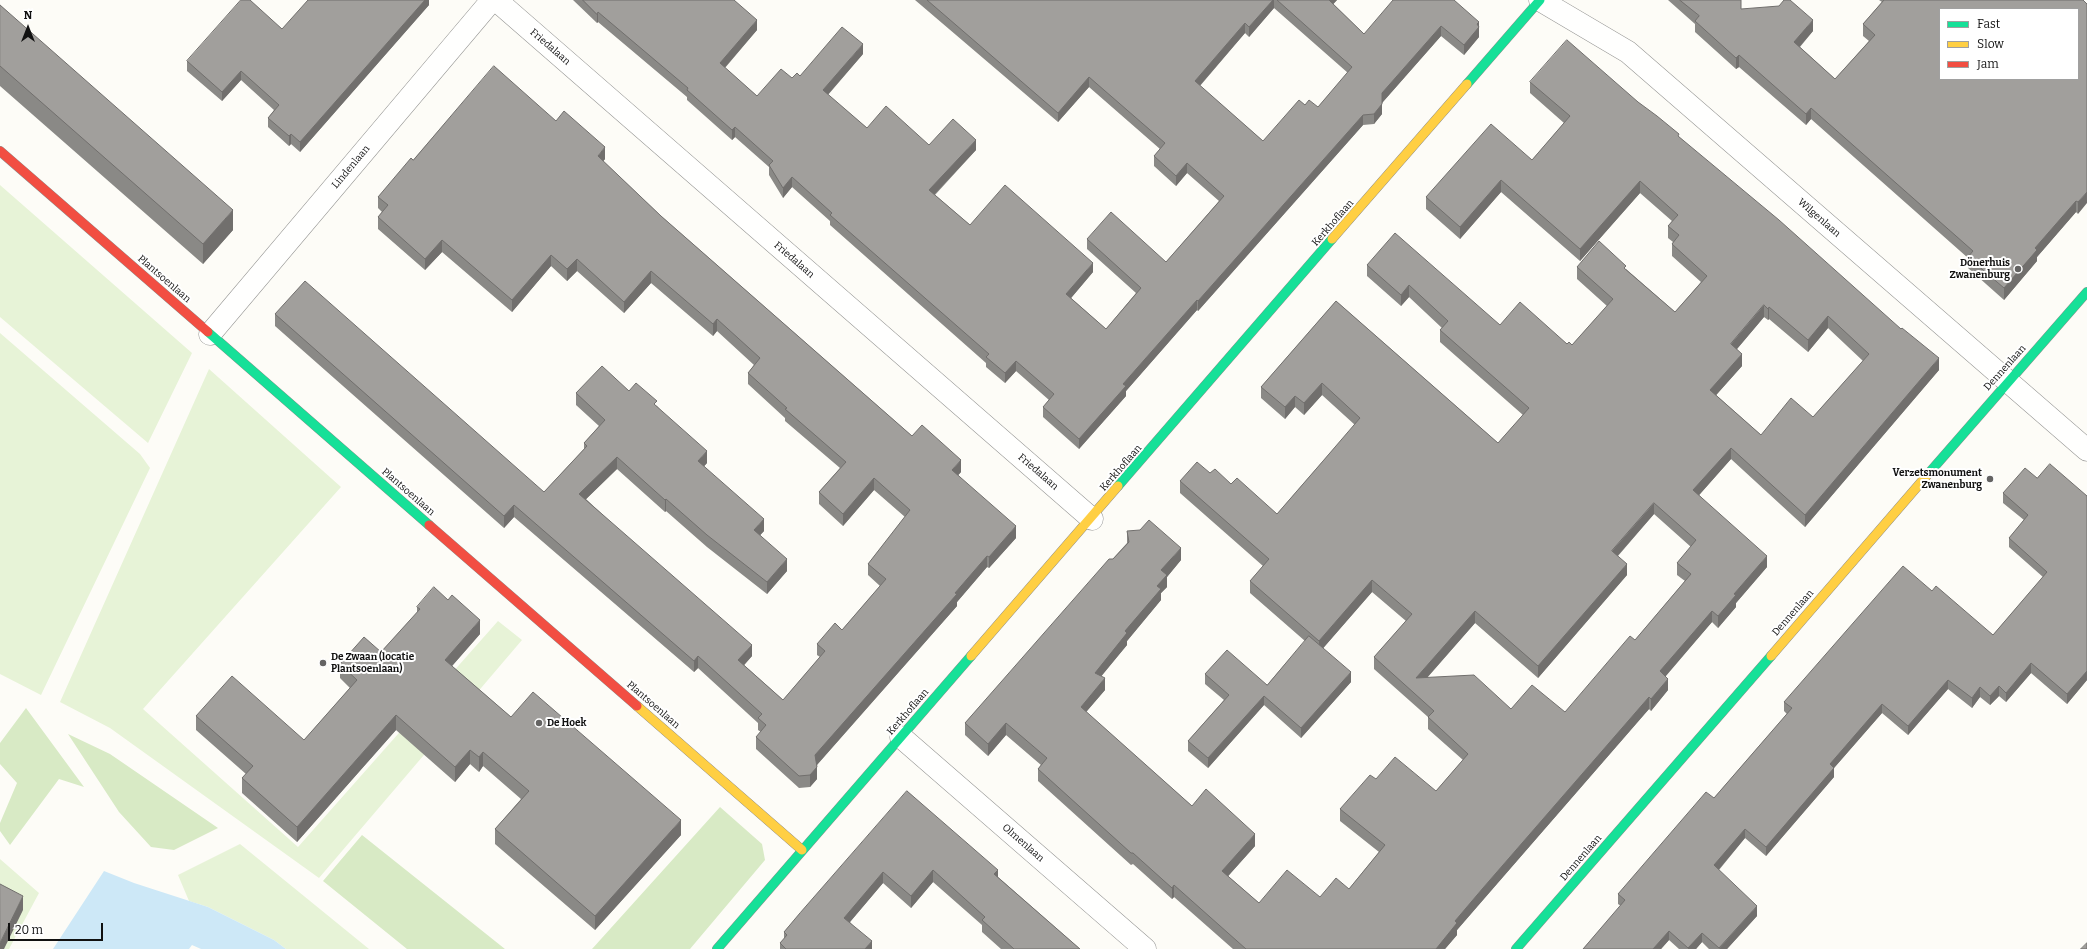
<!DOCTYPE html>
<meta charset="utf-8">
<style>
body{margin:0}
#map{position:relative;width:2087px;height:949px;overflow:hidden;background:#fdfcf7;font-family:Bitter,serif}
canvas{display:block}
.legend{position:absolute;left:1939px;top:8px;width:140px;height:72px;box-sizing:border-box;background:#fff;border:1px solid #a0a0a0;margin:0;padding:5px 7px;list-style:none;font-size:12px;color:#111}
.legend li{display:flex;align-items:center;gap:8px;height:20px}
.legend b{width:20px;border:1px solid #a0a0a0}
.north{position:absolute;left:8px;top:8px;width:40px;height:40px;-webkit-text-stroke:3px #fff;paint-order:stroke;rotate:0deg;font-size:11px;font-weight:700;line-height:16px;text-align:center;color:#111}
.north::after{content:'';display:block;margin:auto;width:14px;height:18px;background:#111;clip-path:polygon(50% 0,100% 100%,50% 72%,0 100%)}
.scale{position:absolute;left:8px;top:923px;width:95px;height:18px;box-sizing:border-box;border:2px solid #111;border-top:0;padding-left:5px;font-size:12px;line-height:14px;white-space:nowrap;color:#111;-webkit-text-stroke:3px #fff;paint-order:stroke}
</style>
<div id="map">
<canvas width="2087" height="949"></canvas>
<ul class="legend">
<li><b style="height:5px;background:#16e098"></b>Fast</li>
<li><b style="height:5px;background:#ffcf43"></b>Slow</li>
<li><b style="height:5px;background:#f24e42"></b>Jam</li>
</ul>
<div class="north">N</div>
<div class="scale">20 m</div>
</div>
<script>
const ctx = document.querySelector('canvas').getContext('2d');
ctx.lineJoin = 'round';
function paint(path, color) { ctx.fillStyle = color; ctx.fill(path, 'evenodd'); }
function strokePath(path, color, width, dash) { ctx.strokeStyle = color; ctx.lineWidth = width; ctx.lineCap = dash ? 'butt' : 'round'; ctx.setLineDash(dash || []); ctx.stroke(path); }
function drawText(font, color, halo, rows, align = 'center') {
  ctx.font = font + ' Bitter,serif'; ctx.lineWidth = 4; ctx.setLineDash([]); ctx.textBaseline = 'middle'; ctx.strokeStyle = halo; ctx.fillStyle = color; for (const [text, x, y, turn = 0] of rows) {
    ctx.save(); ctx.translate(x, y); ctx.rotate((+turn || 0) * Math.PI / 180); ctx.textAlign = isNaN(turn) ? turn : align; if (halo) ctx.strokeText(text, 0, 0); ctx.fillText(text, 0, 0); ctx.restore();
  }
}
paint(new Path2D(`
 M0,185l192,168 -44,90 -148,-126z
 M0,333l140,121 10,14 -109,227 -41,-21z
 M209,369l132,118 -198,222 155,138 200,-226 24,19 -203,238 -209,-150 -50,-26z
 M240,844l129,105h-83l-12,-9 -66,-33 -19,-6 -11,-26z
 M0,859l39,34 -30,56h-9z`), '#e7f3d7');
paint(new Path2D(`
 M26,708l58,79 -25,-8 -49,66 -10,-14v-8l17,-40 -17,-19v-21z
 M68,734l42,20 108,74 -44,22 -23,-3 -32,-35z
 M720,807l42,37 3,16 -75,89h-98z
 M362,835l143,114h-98l-84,-68z`), '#d8eac5');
paint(new Path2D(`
 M104,871l30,12 74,24 66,33 12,9h-85l-9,-4 -3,4h-136z`), '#cde8f7');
const street = new Path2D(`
 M496,0l596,519
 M1540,0l88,52 459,398
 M210,334l282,-334
 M901,737l244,212`);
const fast = new Path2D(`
 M1467,84l73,-84
 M208,332l221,193
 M1929,473l158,-181
 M1118,486l214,-247
 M717,949l254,-293
 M1516,949l255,-293`);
const slow = new Path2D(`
 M1332,239l135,-155
 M971,656l147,-170
 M1771,656l158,-183
 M637,706l165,144`);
const jam = new Path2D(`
 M0,151l208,181
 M429,525l208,181`);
strokePath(street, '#979795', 23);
strokePath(fast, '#8e8d8b', 10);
strokePath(slow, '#8e8d8b', 10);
strokePath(jam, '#8e8d8b', 10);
strokePath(street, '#fffffe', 22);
strokePath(fast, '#16e098', 9);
strokePath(slow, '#ffcf43', 9);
strokePath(jam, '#f24e42', 9);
paint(new Path2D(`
 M429,0v5l-129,147 -9,-8 -2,2 -21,-19v-9l6,-8 -33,-30 -19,21 -35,-30v-10l95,-32z
 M573,0h161l23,30 -32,38 32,28 35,-18 71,-24 -35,41 39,33 62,17 47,5 -41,45 35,30 123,47 -22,26 35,31 30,-36 -49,-44v-10l79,23 53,-61 -32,-28 -11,13 -22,-20v-10l6,-7 -71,-62 -31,35 -143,-122h422l-4,4 31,30 115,-12v15l-15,18 -23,-19 -59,67v11l-8,10 -11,1 -165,186 -1,-1 -71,81v5l-47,53 -36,-32v-10l6,-7 -33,-29 -11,12 -19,-16v-4l-156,-138v-4l-38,-34 -9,11 -14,-23v-8l-34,-30 -3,3 -45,-40v-3l-89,-75 -1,1zM1274,8l74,65 -30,34 -13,-2 -42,36 -63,-55 45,-53 4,4z
 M1668,0h73v9l72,22 -13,16 35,32 34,-38 -6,-5v-12l19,-22 -3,-2h204l-5,214 -2,-2 -39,45v4l-33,39 -36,-32v-10l-157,-139 -5,6 -67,-58 -3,2 -41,-37v-8z
 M0,5l233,225 -30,34 -203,-178z
 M1530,82l108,20 41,35 260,233 -134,157 -74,-68 -32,36 68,72 -31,36v4l-18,21 -6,-6 -47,54 3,14 -17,21 -2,-2 -166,191 -26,30v5l-12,14h-212l-59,-52 -2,2 -39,-35 -2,1 -93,-84v-12l3,-4 -35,-30 -18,21 -23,-21v-12l162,-180v-12l54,29 -14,17v10l-6,6v7l-34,41v4l-26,31 4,14 -19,22 106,94 63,40 -27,30 31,27 61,-6 29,-8 30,-37 -39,-31v-12l36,-30 60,12 27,-31 -35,-31v-12l-54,-48v-12l32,-36 -34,-29 -49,56 28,34 -50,56 -37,-33 -56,63 -20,-17v-10l36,-41 -19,-16v-10l62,11 38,-44 -55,-48v-12l13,-15 -83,-73v-12l30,-8 21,11 46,30 46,-53 32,-36 -33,-30 -18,20 -9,-8 -10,12 -24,-21v-11l75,-86 162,142 25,-28 -83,-73v-12l2,-2 -33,-31 -8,9 -34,-30v-11l133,60 72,20 35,-39 -30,-27v-12l49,2 49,43 26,-30 -29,-26v-12l1,-2 -5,-4v-12l4,-5 -32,-28 -60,68 -79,-69 -41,47 -34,-30v-12l106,-37 32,-37 -34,-30zM1764,317l4,3 1,-1 39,33 20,-24 35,33 -50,56 -52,18 -45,-40 26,-29 -5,-17zM1654,514l37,33 -14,16v12l8,6 -50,59 -70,72 -54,-3 -84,-31 48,-55 63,55 89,-103 -9,-19z
 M556,121l49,38 -2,2 58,55 251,220 49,36 -3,3 58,63 -27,30 -2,-1 -30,35v4l-140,159v14l-7,8 -11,1 -43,-39v-12l5,-5 -3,-2v-7l-60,-55 -4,4 -180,-155 -10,11 -229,-202v-12l269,178 40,-43v-6l15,-17 -23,-21v-12l53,-2 28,15 50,57 -3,3 60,65 -4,4 27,36 -20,23 -60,-47 -41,-36 -1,1 -48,-43 -31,30 166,157 -8,9 39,35 37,-43 -3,-2v-11l25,-14 38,-44 -12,-11v-11l37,-47 -31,-27 -31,36 -24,-22v-12l21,-24 -55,-47v-3l-37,-34v-11l6,-8 -37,-34 -4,5 -62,-53 -27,30 -47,-42 -10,10 -16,-15 -39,46 -70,-60 -17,18 -47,-41v-12l4,-5 -4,-4v-11l35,-37z
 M2037,478l50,18v184l-20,24 -36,-31 -25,29 -7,-6 -9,9 -10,-8 -8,11 -24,-19 -40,46 -26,-22 -48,55v9l-68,79 -21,-18 -26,32 38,46 -30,33h-18l-7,-7 -6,7h-17l-10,-9 -8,9h-78l38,-43 -3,-2v-10l96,-96 73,-84 -3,-3v-9l148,-111 61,44 50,-58 -34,-30v-9l15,-18 -21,-17v-10z
 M417,607l63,27 -28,32 59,51 170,118 -86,95 -100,-86v-15l26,-30 -38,-33 -4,6 -9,-8 -15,18 -59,-52 -99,112 -55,-49v-15l4,-4 -50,-44v-14l108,24 46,-52 -10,-10v-14l41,-12 36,-39z
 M907,791l91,86 82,72h-79l-19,-17v-7l-49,-43 -22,26 -28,-25 -33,39 22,27h-92v-6l4,-4v-7z`), '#8a8986');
paint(new Path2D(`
 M425,0h4v5l-129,147v-10z
 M1273,0h1v8l-25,29v-10z
 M1328,0h9l-9,10z
 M598,12v10l-1,1v-9z
 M757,20v10l-37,43v-10z
 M1813,20v11l-19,22v-11z
 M1479,22v15l-15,18v-10z
 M1245,23v10l-50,58v-10z
 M1441,26v10l-59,67v-10z
 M863,44v10l-40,46v-10z
 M1739,55v12l-3,2v-11z
 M241,71v9l-19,21v-9z
 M1089,77v10l-31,35v-9z
 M1382,104v10l-8,10v-10z
 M1811,108v11l-5,6v-11z
 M1363,115v10l-165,186v-10z
 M735,127v10l-3,3v-10z
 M291,134v10l-2,2v-10z
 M976,140v10l-47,50v-10z
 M605,147v12l-7,9v-12z
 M1187,163v10l-11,13v-10z
 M792,177v10l-9,11v-10z
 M1501,180v12l-41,47v-12z
 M1640,181v12l-60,68v-12z
 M2087,192v11l-9,11v-12z
 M2076,201v11l-39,45v4l-33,39v-12l31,-40z
 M233,210v20l-30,34v-20z
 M442,240v12l-17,18v-11z
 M551,255v11l-39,46v-12z
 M577,259v12l-10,10v-12z
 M1093,263v9l-27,32v-10z
 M651,271v12l-27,30v-11z
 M1409,285v12l-8,9v-11z
 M1197,300v10l-71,81v5l-47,53v-10l44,-55z
 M1764,305v12l-33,39v-12z
 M1769,307v12l-1,1v-11z
 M1828,316v12l-20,24v-12z
 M717,319v12l-4,5v-12z
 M1742,354v12l-32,36v-12z
 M1939,358v12l-134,157v-12z
 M1016,361v10l-11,12v-10z
 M1322,383v12l-18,20v-12z
 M1295,396v11l-10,12v-12z
 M1731,448v11l-38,43v-12z
 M707,451v12l-9,10v-12z
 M617,457v12l-38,37v-12z
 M961,460v12l-9,10v-12z
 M874,478v12l-31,36v-12z
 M666,499v12l-1,1v-12z
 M1654,503v11l-42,48v-11z
 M514,505v12l-10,11v-12z
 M764,519v12l-10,11v-12z
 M1016,526v12l-27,30v-11z
 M1181,548v12l-14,17v10l-6,6v7l-34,41v4l-32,39v-11l62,-87 4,-16z
 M987,556v11l-30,35v4l-142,161v-12z
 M1767,556v11l-31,36v4l-18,21v-12l16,-22z
 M787,559v12l-20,23v-12z
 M1627,564v11l-89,103v-12z
 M1372,580v12l-53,61v-12z
 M1475,611v12l-59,67v-12z
 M1712,611v11l-52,61v-12z
 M480,620v14l-35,40v-14z
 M752,645v11l-14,16v-12z
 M698,656v12l-4,4v-11z
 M2031,663v10l-25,29v-9z
 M2087,671v9l-20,24v-10z
 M1351,672v10l-50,56v-10z
 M1105,678v12l-24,28v-11z
 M1668,679v11l-17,21v-12z
 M1948,680v9l-40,46v-9z
 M1999,686v10l-9,9v-9z
 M1980,687v10l-8,11v-10z
 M1264,696v9l-56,63v-10z
 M1649,697v12l-166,191 -26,30v5l-12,14h-9l19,-28 28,-33z
 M1882,704v9l-48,55v9l-68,79v-9l64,-83z
 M396,715v15l-99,112v-15z
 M1006,723v12l-18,21v-12z
 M470,750v14l-15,18v-15z
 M483,752v14l-4,6v-15z
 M817,767v12l-7,8v-12z
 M681,820v15l-86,95v-14z
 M1745,829v9l-31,37v-10z
 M1255,834v12l-33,37v-12z
 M933,870v12l-22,26v-12z
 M998,870v11l-4,-7z
 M883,872v11l-39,46v-11z
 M1174,885v12l-2,2v-11z
 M23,896v14l-19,39h-4v-6z
 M1757,906v10l-30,33h-8z
 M1669,931v9l-8,9h-8z
 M1702,933v9l-6,7h-8v-1z
 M872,941v8h-7z`), '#716f6d');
const building = new Path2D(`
 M241,0h9l32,29 26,-29h117l-125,142 -9,-8 -2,2 -21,-18 11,-13 -38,-34 -19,21 -35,-31z
 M583,0h151l23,20 -37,43 37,33 24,-27 11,9 5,-5 3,3 42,-49 21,17 -40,46 44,38 19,-22 43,39 24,-26 23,21 -47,50 41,35 35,-40 88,78 -27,31 40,35 35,-41 -54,-49 24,-27 55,50 58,-66 -37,-33 -11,13 -22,-20 11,-13 -76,-66 -31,36 -131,-113h346l-24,27 -4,-4 -50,58 68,60 36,-41 6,5 4,-5 9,7 34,-40 -75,-67h52l35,34 29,-34h61l25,22 -2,2 2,3 -15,18 -23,-19 -59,67v11l-8,10 -11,1 -165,186 -1,-1 -74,84 3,2 -47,53 -36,-32 11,-13 -38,-33 -11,12 -19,-16 3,-3 -159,-139 2,-2 -40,-36 -9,11 -14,-23 4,-4 -38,-34 -3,3 -45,-40 1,-2 -90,-76 -1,2z
 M1680,0h61v9l38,-3 5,-6h6l23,20 -19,22 41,37 40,-44 -12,-11 21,-24h199l4,4v188l-9,10 -2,-1 -41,47 2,2 -33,38 -36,-31 5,-6 -162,-143 -5,6 -67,-59 -3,3 -41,-37 4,-5zM1940,9h138v70h-138z
 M0,5l233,205 -30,34 -203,-178z
 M1567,40l71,62 19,14 22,18 -1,2 101,84 122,109 1,-1 37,30 -134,157 -74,-67 -38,42 74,66 -33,38 2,1 -18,21 -6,-5 -52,60 8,8 -17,20 -2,-2 -166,191 -28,33 2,2 -21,26h-191h1l-72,-64 -2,3 -39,-35h-2l-93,-84 9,-11 -41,-35 -18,21 -23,-21 144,-164h4l16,-17 -2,-11 13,-1 9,-10 32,28 -20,22 6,5 -10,11 4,3 -36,42 2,2 -32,40 10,5 -24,29 111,99 14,-17 49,45 -33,37 37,32 28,-33 33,27 16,-19 13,11 36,-44 -45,-36 30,-34 6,4 19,-22 41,34 32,-37 -40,-37 6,-6 -60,-54 38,-43 -40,-34 -53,61 -69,-60 19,-22 -89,-78 17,-19 13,11 5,-4 16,15 6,-6 40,36 46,-53 37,-43 -38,-35 -18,20 -9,-7 -10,11 -24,-20 75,-86 162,142 31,-35 -89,-78 8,-9 -39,-36 -8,10 -34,-30 28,-32 105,92 20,-23 47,42 2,-2 3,3 41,-46 -36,-32 22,-26 27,25 -2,2 51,44 32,-36 -35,-32 7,-9 -11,-9 10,-11 -38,-34 -60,68 -79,-69 -41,47 -34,-30 65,-73 41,36 38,-44 -40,-34zM1764,305l4,4 1,-2 39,33 20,-24 41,38 -56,63 -22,-19 -30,37 -51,-45 32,-36 -11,-10zM1654,503l42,37 -19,23 14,11 -56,66 -5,-4 -65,76 -33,-27 -21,24 -37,-34 -58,3 59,-67 63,55 89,-102 -15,-13z
 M494,66l62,55 8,-10 41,36 -7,9 63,60 251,220 10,-11 39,35 -9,10 64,56 -27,31 -2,-1 -32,37 2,1 -142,161 2,12 -7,8 -11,1 -43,-39 10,-12 -8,-7 4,-4 -64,-58 -4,5 -180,-156 -10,11 -229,-202 30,-33 239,211 43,-46 -3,-3 21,-23 -29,-27 26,-27 27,25 7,-8 21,18 -3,3 53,47 -9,10 66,58 -10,11 33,29 -20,23 -60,-47 -41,-36 -1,1 -48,-43 -38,37 173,151 -14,15 45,40 42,-49 -8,-7 18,-21 7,7 44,-51 -18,-15 42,-54 -36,-32 -31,36 -24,-22 27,-30 -61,-53 2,-1 -39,-35 12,-15 -43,-39 -4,5 -62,-53 -27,31 -47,-43 -10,10 -16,-14 -39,45 -70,-60 -17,19 -47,-42 10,-12 -10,-8 33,-39 2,2z
 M2050,464l37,32v175l-20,23 -36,-31 -25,30 -7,-7 -9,10 -10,-9 -8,11 -24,-18 -40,46 -26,-22 -52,60 4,4 -68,79 -21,-18 -31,36 43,41 -38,42 -17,-15 -14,15 -19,-17 -16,18h-70l42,-49 -7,-6 88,-102 8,6 78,-90 -8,-6 119,-136 29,25 4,-5 57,49 54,-63 -38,-34 19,-23 -25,-22 22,-25 12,10z
 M434,587l14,13 4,-5 28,25 -35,40 66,57 22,-25 148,128 -86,96 -100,-87 34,-38 -46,-39 -4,5 -9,-7 -15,17 -59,-52 -99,112 -55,-49 11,-12 -57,-50 36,-40 72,64 53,-60 -17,-16 24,-27 17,15 39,-43 -3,-2z
 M1309,636l42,36 -50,56 -37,-32 -56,62 -20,-17 41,-46 -24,-21 22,-24 40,35z
 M907,791l91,79 -4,4 86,75h-66l-32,-29 3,-3 -52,-47 -22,26 -28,-24 -39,46 28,23 -7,8h-79l-6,-6 7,-8 -3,-3 16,-19z
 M0,884l23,12 -23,47z
 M2087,943v6h-6z`);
paint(building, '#a19f9c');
strokePath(building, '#716f6d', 1);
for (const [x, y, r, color] of [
 [2018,269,4,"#646362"],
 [1990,479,4,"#646362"],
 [323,663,4,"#646362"],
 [539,723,4,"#646362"]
]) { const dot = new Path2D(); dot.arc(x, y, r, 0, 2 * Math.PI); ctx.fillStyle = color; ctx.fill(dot); strokePath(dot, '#fff', 1.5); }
drawText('10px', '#111', '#fff', [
 ["Friedalaan",550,47,41],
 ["Lindenlaan",351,167,-50],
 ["Wilgenlaan",1819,218,41],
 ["Kerkhoflaan",1333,223,-49],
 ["Friedalaan",794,260,41],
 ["Plantsoenlaan",164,279,41],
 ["Dennenlaan",2005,368,-48],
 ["Kerkhoflaan",1121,468,-49],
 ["Friedalaan",1038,472,41],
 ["Plantsoenlaan",408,492,41],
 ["Dennenlaan",1793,613,-49],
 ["Plantsoenlaan",653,705,41],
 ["Kerkhoflaan",908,712,-49],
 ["Olmenlaan",1023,843,41],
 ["Dennenlaan",1581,858,-49]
]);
drawText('bold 10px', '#111', '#fff', [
 ["Dönerhuis",2010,263],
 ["Zwanenburg",2010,275],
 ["Verzetsmonument",1982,473],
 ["Zwanenburg",1982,485],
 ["De Zwaan (locatie",331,657,"left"],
 ["Plantsoenlaan)",331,669,"left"],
 ["De Hoek",547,723,"left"]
], 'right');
</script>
